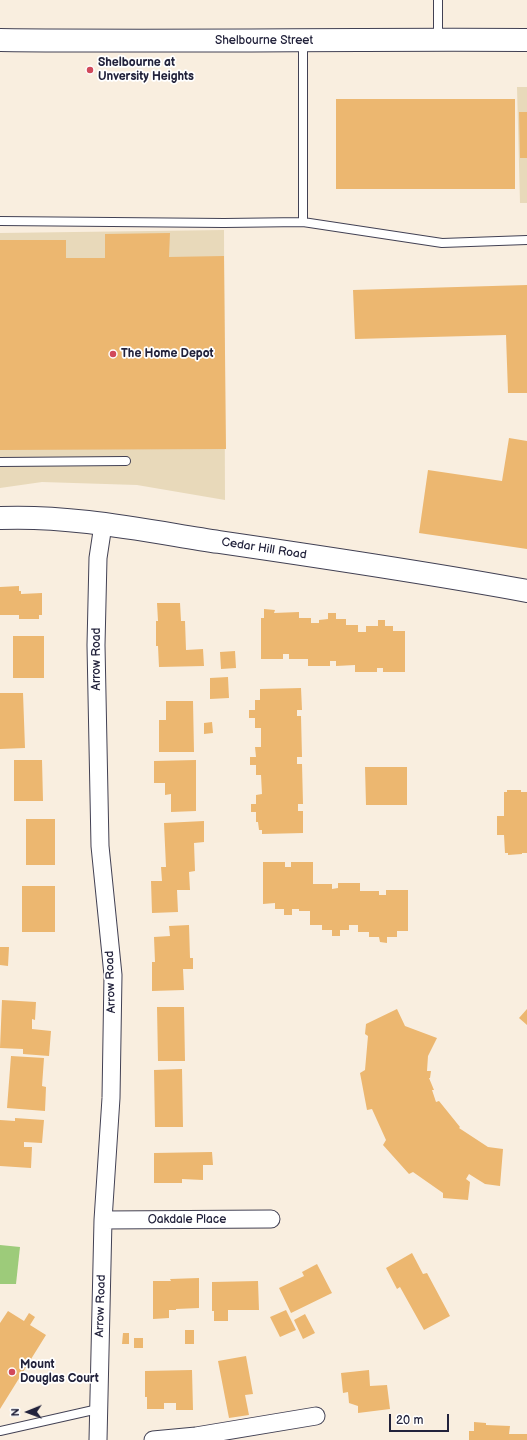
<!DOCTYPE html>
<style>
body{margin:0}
#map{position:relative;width:527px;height:1440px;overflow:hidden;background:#f9eedf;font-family:"Balsamiq Sans",sans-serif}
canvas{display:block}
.north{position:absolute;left:8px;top:1392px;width:40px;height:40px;-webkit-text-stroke:3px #fff;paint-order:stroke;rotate:269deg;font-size:11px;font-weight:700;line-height:16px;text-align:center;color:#22223b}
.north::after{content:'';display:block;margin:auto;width:14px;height:18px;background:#22223b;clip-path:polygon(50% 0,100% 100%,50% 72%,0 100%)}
.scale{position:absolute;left:389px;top:1414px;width:60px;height:18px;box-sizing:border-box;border:2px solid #22223b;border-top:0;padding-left:5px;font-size:12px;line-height:14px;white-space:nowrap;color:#22223b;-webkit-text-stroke:3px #fff;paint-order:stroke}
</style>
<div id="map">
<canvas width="527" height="1440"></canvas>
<div class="north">N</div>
<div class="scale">20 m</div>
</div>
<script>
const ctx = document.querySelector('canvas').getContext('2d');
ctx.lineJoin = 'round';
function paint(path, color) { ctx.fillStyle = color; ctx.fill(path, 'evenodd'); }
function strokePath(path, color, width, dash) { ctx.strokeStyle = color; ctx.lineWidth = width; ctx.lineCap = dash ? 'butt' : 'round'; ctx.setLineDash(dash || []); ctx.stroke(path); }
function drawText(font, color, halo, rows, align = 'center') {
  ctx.font = font + ' "Balsamiq Sans",sans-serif'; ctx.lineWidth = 3.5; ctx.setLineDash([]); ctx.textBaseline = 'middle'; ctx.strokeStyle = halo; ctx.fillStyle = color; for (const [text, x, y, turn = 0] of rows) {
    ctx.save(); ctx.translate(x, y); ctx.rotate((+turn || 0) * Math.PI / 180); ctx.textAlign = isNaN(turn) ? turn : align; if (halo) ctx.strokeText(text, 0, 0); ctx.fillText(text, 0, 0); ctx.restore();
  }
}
paint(new Path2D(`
 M517,87h10v116h-7z
 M224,230l1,270 -88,-15 -95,-3 -42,6v-255z`), '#e8d9ba');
paint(new Path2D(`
 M0,1245l20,2 -4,37h-16z`), '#9dcb7a');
paint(new Path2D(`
 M336,99h179v90h-179z
 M519,112h8v46h-7z
 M170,233l-1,24 55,-1 2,193 -226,1v-210h66v18h39v-24z
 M527,285v108h-19l-2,-58 -151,4 -2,-49z
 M509,438l18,3v108l-108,-16 9,-63 74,11z
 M19,586v5h2v3l21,-1v22h-3v4h-20v-4h-19v-28z
 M157,603h23l1,18h4l1,29 17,-1 1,17 -45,1 -1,-21h-2v-25h2z
 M264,609l11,1 -1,3 25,-1v6h12v5h8v-3l9,-1v-6h8v6h10v6h12v7h8v-6h12v-6h7v6h8v5h12v41h-22v-4h-6v4h-22v-7l-19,1v-5h-6v5h-22v-7h-19v-5h-6v5h-22v-41h3z
 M13,636h31v42h-31z
 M235,651l1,17 -15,1 -1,-17z
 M228,677l1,21 -19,1v-21z
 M301,688l1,22h-5v6h4l1,41h-5v7h5l1,40h-5v7h5v22l-41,1v-4h-3l-1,-8h-2v-10h-5v-8h5v-9l6,-1 -1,-19h-5v-10h-6v-8h6l-1,-10h6v-19h-6v-10h-6v-8h6v-10h5v-11z
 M0,693h23l2,55 -25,1z
 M166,701h27l1,51h-35v-32h7z
 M212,722l1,11 -9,1v-11z
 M14,760h28l1,41h-29z
 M196,760v51l-25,1v-18l-6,1v-12h-11v-22z
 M365,767h42v38h-41z
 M507,790h14v2h6v61h-5v1l-14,1v-2h-3l-1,-18h-7v-19h7v-24h3z
 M26,819h29v46h-29z
 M204,821v21l-10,1 1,28 -6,1 1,18h-13l1,22 -26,1 -1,-32h11l-1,-14h5l-2,-44z
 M263,862h22v5h6v-5h22v22h19v5l6,-1v-5h22v8h19v4h7v-5h22v41h-11v6h-10v6l-7,-1 -1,-5h-10v-5h-11v-7h-9v5h-9v6h-8v-6h-10v-5h-12v-14h-11v-2h-7v6h-8v-6h-9v-6l-12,1z
 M22,886h33v46h-33z
 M189,925l1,33h3v11h-10l1,21 -32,1v-29h3l-1,-25 16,-1 -1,-10z
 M0,947h9l-1,19 -8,-1z
 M2,1000l34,2 -1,18 -3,-1v10l19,2 -2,25 -26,-2v-5l-23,-1z
 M157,1007h27l1,54h-27z
 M397,1009l8,17 32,12 -9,18 -1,15h4l-1,7h-1l5,12h-2l4,12 3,-1 21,26 -1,1 29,19 15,2 -3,37 -15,-2 -16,-10 -3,5 4,3 -2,18 -25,-2v-5l-30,-21 -4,2 -26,-29 3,-5 -14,-31 -5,1 -7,-37 5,-3 3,-34 -3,-2 1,-10z
 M527,1009v16l-8,-7z
 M11,1056l33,2 -2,28 4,1 -1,24 -38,-3z
 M182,1069l1,58h-28l-1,-57z
 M15,1118l29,2 -2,23 -18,-1v5h8l-1,21 -31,-2v-46l15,1z
 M212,1152l1,13h-10v15l-21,-1v4h-28v-30z
 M412,1253l11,21 4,-1 23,43 -26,14 -24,-43 -3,2 -11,-21z
 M317,1264l15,29 -41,20 -12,-25 25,-12 -2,-4z
 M199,1278v30l-23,1v1h-7v8l-16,1v-38h18l-1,-2z
 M258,1281l1,29h-31v11h-14v-10h-2v-29z
 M286,1310l10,20 -16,7 -10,-20z
 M8,1311l16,10 5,-8 6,4 -5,8 16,10 -46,74v-86z
 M305,1314l10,19 -12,6 -9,-19z
 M185,1330h9v14h-9z
 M123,1333h6v11h-7z
 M134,1338h9v10h-9z
 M246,1356l7,38 -8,1 4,20 -20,3 -11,-57z
 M192,1370l1,40h-17v-7h-12v6h-17v-12h-2v-26z
 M369,1370l1,16 17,-1 3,24 -32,4v-7l-9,-3 -1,-11 -5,1 -2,-20z
 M474,1422l12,1v2l24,1 -1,8h18v6h-58v-9h5z`), '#ecb770');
const lane = new Path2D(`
 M438,39v-39
 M303,41v181
 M0,221l224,2 79,-1 139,21 85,-3
 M0,462l126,-1
 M0,1431l98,-22`);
const street = new Path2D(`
 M103,1220l168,-1
 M98,1440l5,-220 8,-122 2,-123 -13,-129 -4,-201 2,-87 5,-33
 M153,1440l43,-4 120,-20`);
const secondary = new Path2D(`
 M0,40c176,2 351,-1 527,0
 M0,518c73,-3 147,13 219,24 103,15 206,30 308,49`);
strokePath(lane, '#424154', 10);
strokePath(street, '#424154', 19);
strokePath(secondary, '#424154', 24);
strokePath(lane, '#fff', 8);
strokePath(street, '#fff', 17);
strokePath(secondary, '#fff', 22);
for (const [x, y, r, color] of [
 [90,70,4,"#d1495b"],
 [113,354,4,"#d1495b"],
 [12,1372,4,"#d1495b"]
]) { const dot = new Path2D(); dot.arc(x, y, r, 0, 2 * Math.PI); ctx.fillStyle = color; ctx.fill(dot); strokePath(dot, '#fff', 1.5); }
drawText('12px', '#22223b', '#fff', [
 ["Shelbourne Street",264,41],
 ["Cedar Hill Road",264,549,9],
 ["Arrow Road",97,659,-90],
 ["Arrow Road",111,982,-92],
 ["Oakdale Place",187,1220],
 ["Arrow Road",101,1306,-88]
]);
drawText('bold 12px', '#22223b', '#fff', [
 ["Shelbourne at",98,63],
 ["Unversity Heights",98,77],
 ["The Home Depot",121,354],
 ["Mount",20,1365],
 ["Douglas Court",20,1379]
], 'left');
</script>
